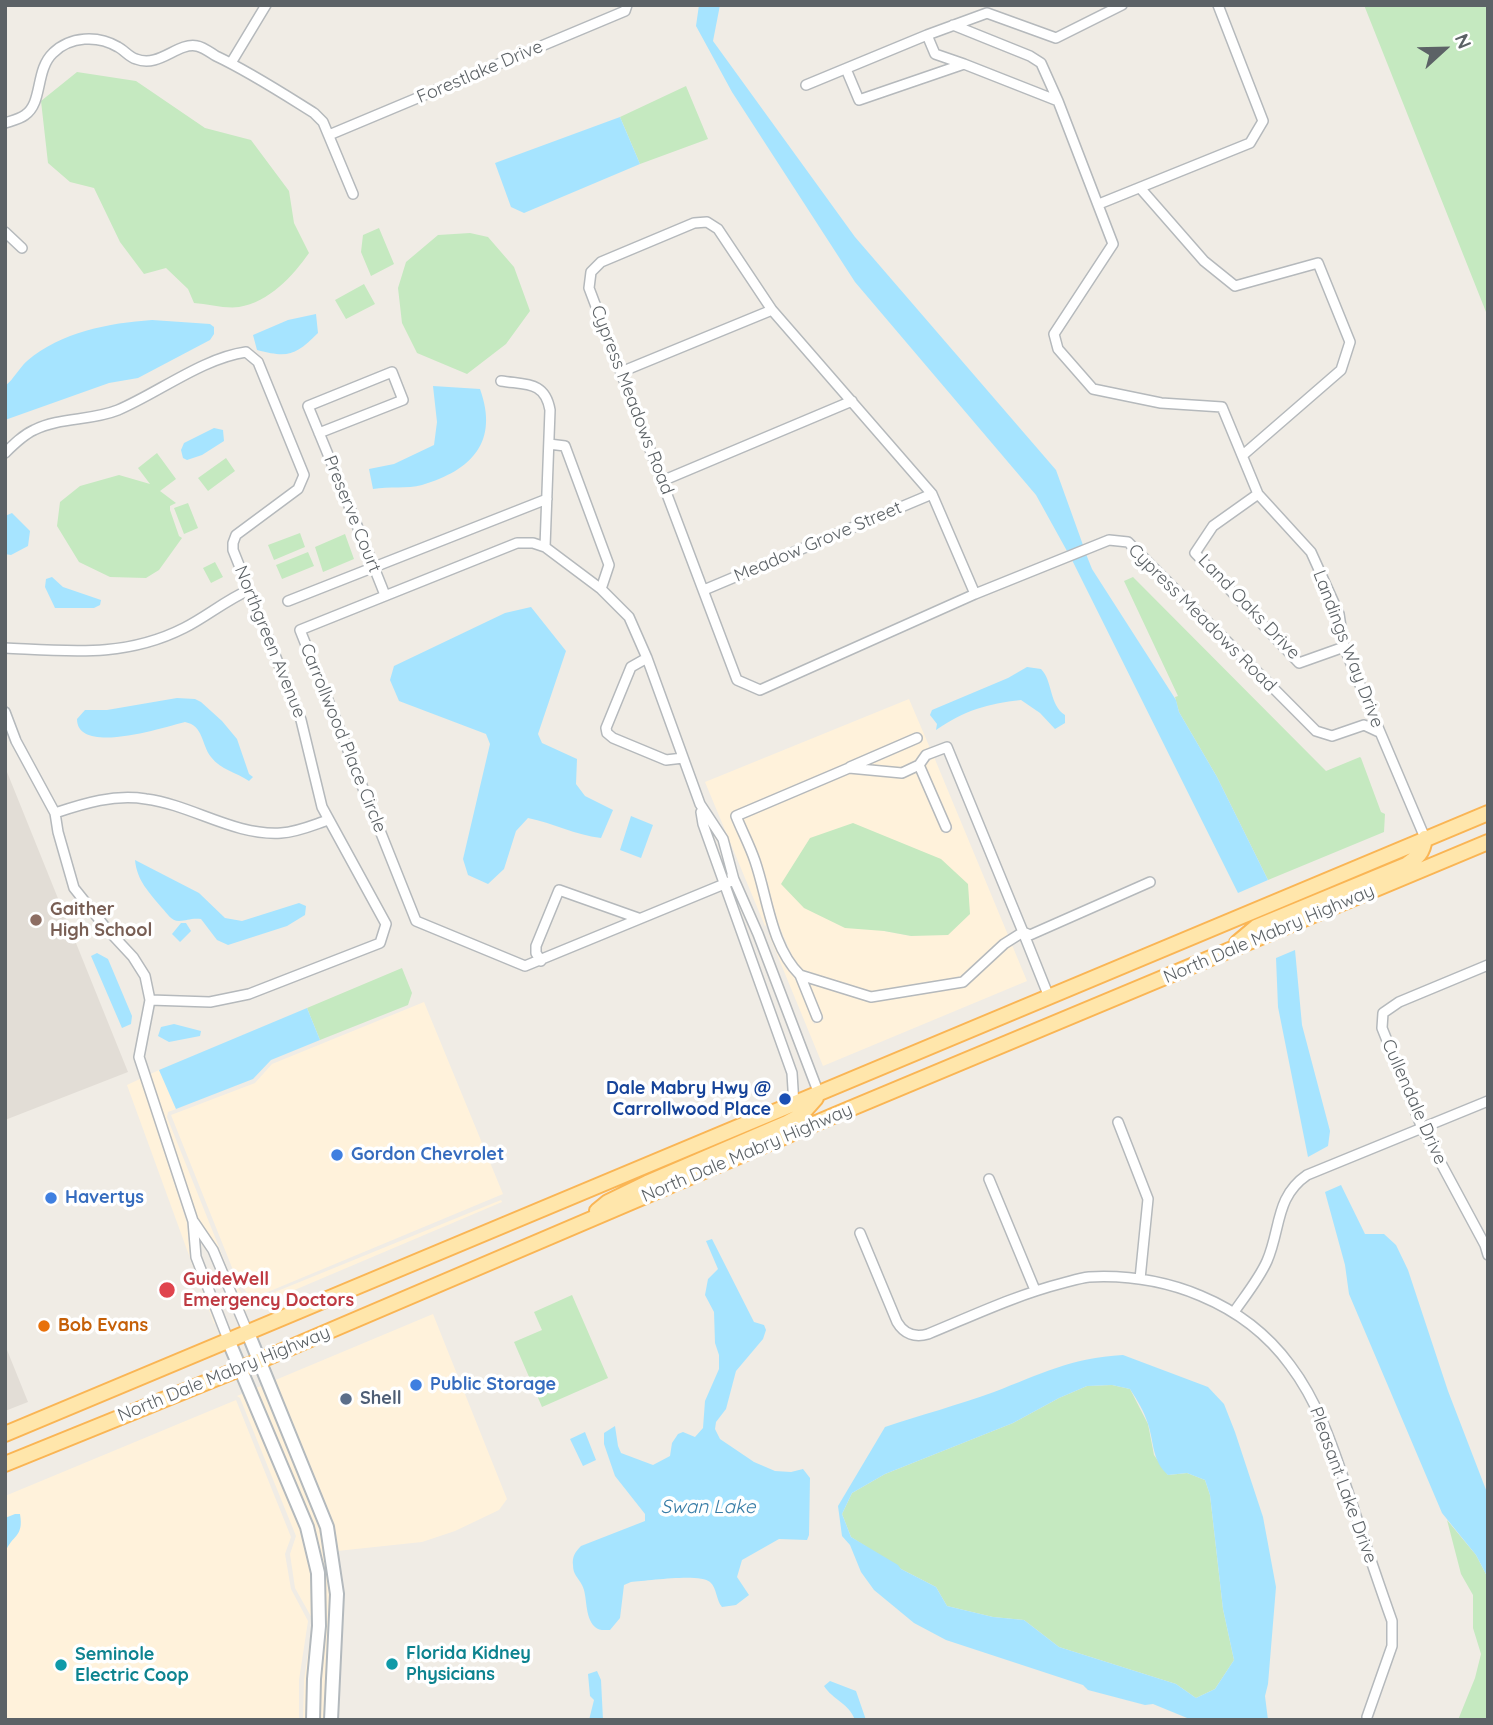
<!DOCTYPE html>
<style>
body{margin:0}
#map{position:relative;width:1493px;height:1725px;overflow:hidden;background:#f0ece5;font-family:Quicksand,sans-serif}
canvas{display:block}
.frame{position:absolute;inset:0;border:7px solid #5c6266;pointer-events:none}
.north{position:absolute;left:1409px;top:14px;width:70px;height:70px;-webkit-text-stroke:5px #fff;paint-order:stroke;rotate:68deg;font-size:19px;font-weight:700;line-height:28px;text-align:center;color:#5c6266}
.north::after{content:'';display:block;margin:auto;width:24px;height:32px;background:#5c6266;clip-path:polygon(50% 0,100% 100%,50% 72%,0 100%)}
</style>
<div id="map">
<canvas width="1493" height="1725"></canvas>
<div class="frame"></div>
<div class="north">N</div>
</div>
<script>
const ctx = document.querySelector('canvas').getContext('2d');
ctx.lineJoin = 'round';
function paint(path, color) { ctx.fillStyle = color; ctx.fill(path, 'evenodd'); }
function strokePath(path, color, width, dash) { ctx.strokeStyle = color; ctx.lineWidth = width; ctx.lineCap = dash ? 'butt' : 'round'; ctx.setLineDash(dash || []); ctx.stroke(path); }
function drawText(font, color, halo, rows, align = 'center') {
  ctx.font = font + ' Quicksand,sans-serif'; ctx.lineWidth = 7; ctx.setLineDash([]); ctx.textBaseline = 'middle'; ctx.strokeStyle = halo; ctx.fillStyle = color; for (const [text, x, y, turn = 0] of rows) {
    ctx.save(); ctx.translate(x, y); ctx.rotate((+turn || 0) * Math.PI / 180); ctx.textAlign = isNaN(turn) ? turn : align; if (halo) ctx.strokeText(text, 0, 0); ctx.fillText(text, 0, 0); ctx.restore();
  }
}
paint(new Path2D(`
 M909,699l21,49 -9,5 -5,9 -15,6 -32,-3 54,-24 -4,-9 -185,80 -3,6 19,43 17,64 -2,1 -60,-144z
 M934,757l74,178 -48,43 -89,14 -67,-21 -9,-9 -16,-36 -19,-68 -17,-40 106,-45 52,5 15,-6 28,62 9,-5 -28,-64zM853,823l58,113 -27,-5z
 M770,934l15,33 10,11 19,46 10,-5 -15,-35 62,18 92,-15 49,-42 15,36 -204,85 -54,-131z
 M424,1002l79,192 -252,105 -16,-24 -64,-160 84,-32 17,-19z
 M159,1070l17,39 -8,3 -1,5 64,160 17,26 253,-103 1,2 -257,109 -26,-63 -21,-29 -32,-95 -10,3 31,96 3,36 25,65h-1l-87,-239z
 M433,1314l74,185 -8,11 -44,21 -33,11 -85,9 -64,-170z
 M263,1385l58,144 10,66 -6,125h-6l5,-152 -70,-179z
 M244,1393l58,136 11,45v52l-5,94h-5l1,-40 9,-60 -18,-32 -5,-34 6,-18 -56,-138 -3,-2z
 M236,1400l55,137 -6,17 6,35 17,32 -9,59v40h-294v-224z`), '#fff2db');
paint(new Path2D(`
 M5,767l123,305 -123,48z
 M5,1345l23,57 -23,9z`), '#e2ddd6');
paint(new Path2D(`
 M1364,5h124v312z
 M77,72l59,9 69,47 46,12 38,51 5,32 15,30c-16,23 -40,49 -70,54 -13,2 -31,-3 -45,-4l-6,-14 -22,-21 -22,6 -24,-32 -26,-54 -24,-6 -22,-19 -7,-62z
 M686,86l22,53 -68,25 -20,-47z
 M379,228l15,36 -23,12 -10,-24 2,-17z
 M470,233l18,4 26,30 16,44 -24,33 -39,30 -50,-21 -15,-30 -4,-35 8,-26 32,-27z
 M364,284l11,20 -29,15 -11,-19z
 M157,453l19,26 -16,12 16,12 -6,3v4l9,26 3,2 -23,32 -13,8 -36,-1 -31,-15 -22,-36 3,-24 20,-16 39,-11 31,9 -12,-16z
 M226,458l9,13 -27,20 -10,-13z
 M188,503l10,25 -14,6 -10,-26z
 M300,533l5,14 -31,13 -6,-15z
 M345,534l9,25 -31,13 -8,-25z
 M308,552l6,14 -32,13 -6,-14z
 M215,562l8,15 -12,6 -8,-15z
 M1133,577l193,194 34,-14 1,1 20,54 4,2 -1,18 -116,48 -51,-103 -38,-65 -4,-15 3,-1 -54,-115z
 M853,823l88,36 27,25 2,30 -22,21 -37,1 -27,-5 -39,-3 -41,-20 -23,-24 29,-46z
 M402,968l10,25 -4,12 -88,35 -13,-32z
 M572,1295l36,83 -66,29 -28,-65 28,-12 -8,-18z
 M1112,1385l18,4 18,35 6,31 14,20 19,-2 18,7 5,15 13,114 11,51 -19,29 -19,9 -20,-14 -117,-37 -35,-27 -31,-3 -46,-11 -11,-19 -35,-18 -50,-32 -9,-23 10,-21 33,-19 128,-51 46,-25 28,-12z
 M1447,1520l29,35 12,23v142h-30l17,-42 6,-24 -8,-26v-33l-12,-21z`), '#c5e9c0');
paint(new Path2D(`
 M699,5h21l-7,36 142,196 201,233 27,75 -16,6 -31,-56 -181,-213 -123,-190 -36,-66z
 M620,117l20,47 -116,49 -13,-6 -16,-44z
 M316,314l2,19c-23,23 -30,25 -61,17l-4,-15 35,-15z
 M152,320l58,4 4,3v7l-4,6 -72,38 -29,5 -104,37v-34c9,-7 14,-18 22,-25 34,-29 82,-38 125,-41z
 M433,386l47,3c19,53 -8,81 -58,96 -15,4 -33,1 -49,4l-4,-20 25,-5 40,-19 3,-23z
 M214,428l9,2 1,11 -22,14 -15,5 -4,-2 -2,-8 3,-7z
 M12,513l18,18 -2,15 -17,9 -6,-1v-38z
 M1086,554l6,15 84,131 3,12 38,65 51,103 -30,13 -166,-333z
 M52,577l11,10 38,13 -1,5 -6,3h-39l-10,-21 1,-8z
 M531,607l35,44 -28,83 4,9 35,16 -1,25 9,12 28,14 -12,28c-26,-3 -48,-15 -73,-20l-12,13 -12,38 -16,15 -20,-9 -5,-16 27,-115 -4,-10 -87,-33 -9,-21 4,-14 111,-53z
 M1027,667l14,2c12,12 8,36 24,46v8l-10,6 -15,-16 -19,-13c-34,4 -56,10 -85,30l1,-6 -7,-9 2,-5 76,-32z
 M177,698l18,1 6,3 21,19 15,18 12,35 4,3 -4,4c-13,-9 -28,-11 -38,-24 -10,-13 -7,-31 -26,-35 -20,5 -108,34 -108,-3l8,-9h22z
 M631,816l22,9 -12,33 -21,-8z
 M135,860l64,33 26,25 17,3 57,-18 7,3 -1,9 -18,11 -59,19 -11,-5 -16,-21c-11,-1 -14,2 -22,2 -8,0 -12,-8 -17,-13 -13,-16 -25,-27 -27,-48z
 M181,923h5l5,8 -11,11 -8,-8z
 M1295,950l7,75 28,106 -2,15 -20,11 -30,-150 -2,-49z
 M97,953l11,6 24,57 -1,8 -9,4 -31,-72z
 M307,1008l13,32 -49,20 -18,19 -77,30 -17,-39z
 M174,1024l27,7 -1,5 -31,6 -11,-6 3,-9z
 M1341,1185l24,49h19l12,11 12,25 40,121 40,104v83l-12,-23 -34,-42 -93,-219 -4,-29 -20,-73z
 M712,1239l42,83 10,3 2,5 -3,9 -27,32 -10,38 -10,13 -1,7 5,10 34,23 21,9 16,1 12,-3 7,9 -1,57 -2,5 -28,-1 -37,21 -5,17 12,18 -13,10 -14,2c-6,-7 -5,-19 -12,-25 -10,-9 -63,-1 -79,0l-7,3 -4,33 -10,12c-6,0 -11,1 -15,-3 -11,-10 -7,-31 -13,-42 -4,-8 -9,-10 -9,-20 -1,-8 2,-13 8,-19l64,-25v-7l-30,-38 -11,-32v-11l11,-7 3,20 3,7 32,12 17,-9 2,-13 6,-9 5,-2 12,5 8,-9 2,-27 14,-32v-14l-4,-12 -1,-31 -9,-17 3,-16 10,-10 -12,-28z
 M1123,1355l85,32 16,17 11,28 28,85 13,70 -8,97 -3,12 3,24h-76l-39,-16 -8,1 -57,-15 -5,-5 -137,-45 -32,-17 -40,-33 -13,-18 -11,-27 -8,-9 -4,-30 47,-79c36,-12 73,-22 109,-35 47,-18 76,-34 129,-37zM1112,1385l18,4c7,11 14,22 18,35 6,18 4,37 20,51l19,-2 18,7 5,15 13,114 11,51 -19,29 -19,9 -20,-14 -117,-37 -35,-27 -31,-3 -46,-11 -11,-19 -35,-18 -3,-4 -47,-28 -9,-23 10,-21 33,-19 128,-51 46,-25 28,-12z
 M585,1432l11,28 -13,6 -13,-27z
 M15,1514h5c4,24 -8,20 -15,39v-35z
 M597,1671l4,9 2,40h-14l5,-20 -4,-4 -2,-22z
 M830,1681l26,10 10,29h-11c-6,-17 -22,-20 -31,-34z`), '#a6e4ff');
const street = new Path2D(`
 M953,25l77,31 11,7 17,38
 M927,35l8,19 29,10
 M231,63l35,-58
 M846,69l13,31 105,-36 94,37 55,143 -59,90 4,15 35,40 68,14 61,4 36,87 53,58 28,62 5,33 81,191
 M806,85l121,-50 60,-22 69,25 66,-33
 M5,123c6,-2 15,-4 20,-8 18,-12 10,-45 28,-62 17,-17 45,-18 65,-6 6,3 11,10 18,12 24,9 41,-17 61,-13 6,1 14,7 19,10 34,16 66,37 98,57l9,9 30,72
 M329,135l296,-124 2,-6
 M1141,189l63,72 31,25 83,-23 32,79 -9,28 -98,85
 M1099,204l151,-61 13,-22 -45,-116
 M5,232l17,16
 M621,372l151,-62
 M501,381c25,4 44,0 49,29l-5,137
 M319,433l84,-33 -11,-28 -84,34c26,63 52,126 77,189
 M549,444l16,2 44,119 -8,24
 M5,453c9,-9 18,-18 29,-23 26,-13 57,-9 84,-20 40,-17 85,-52 128,-58l12,10 46,113 -6,14 -62,46 -3,8v7l68,170 21,87 64,117 -6,19 -131,51 -39,8 -60,-2
 M662,481l190,-80
 M1258,494l-45,32 -18,27 104,110 45,-16
 M517,543h16l12,4 56,42 28,28 18,41 53,146 23,35 11,41 -209,86 -109,-45 -116,-291z
 M704,590l228,-96
 M975,594l-43,-100 -160,-184 -54,-81 -11,-7 -13,1 -93,39 -10,10 -2,16 148,392 23,10 215,-96 134,-54 19,2 188,189 16,5 32,-11 15,7
 M288,601l259,-102
 M5,648c64,3 120,10 179,-20 22,-11 42,-28 65,-38
 M647,658l-16,9 -25,61 1,5 6,5 53,22 17,-2
 M5,712l11,29 39,72 3,19 16,56 32,40 27,29 12,19 5,24 -11,57 54,164 3,36 33,85
 M919,765l7,-10 21,-8 76,185 7,3 120,-53
 M850,767l67,-29
 M701,812l2,12 89,249 2,32
 M55,813c30,-10 59,-19 91,-14 46,6 88,37 135,34 17,-1 32,-8 47,-13
 M732,875l26,59 61,160
 M541,961l-5,-8v-7l23,-56 79,28
 M1488,965l-89,37 -16,11 -1,15 40,100 63,117 3,10
 M800,975c-29,-29 -32,-76 -45,-114 -5,-15 -13,-30 -19,-45l113,-48 53,5 17,-8 27,62
 M817,1017l-17,-42 71,22 92,-15 41,-38 19,-12 26,65
 M1118,1122l30,77 -8,80
 M989,1179l46,111
 M194,1222l19,28 35,83
 M860,1233l37,89c7,12 18,16 31,12 44,-18 88,-39 135,-51 8,-2 17,-5 26,-6 76,-4 155,25 201,88 29,38 44,85 59,130 14,42 28,84 43,126v25l-25,71
 M1234,1312c11,-16 25,-33 33,-51 14,-32 8,-64 40,-86l181,-74`);
const secondary = new Path2D(`
 M248,1333l79,194 10,67 -6,126
 M229,1342l78,185 11,46 1,53 -5,53 -1,41`);
const primary = new Path2D(`
 M1237,943l19,-16 150,-62c12,-8 17,-12 19,-27
 M597,1211l11,-9 39,-19 140,-60 13,-7 16,-18
 M5,1434l1483,-621
 M5,1464l254,-103 576,-246 653,-273`);
strokePath(street, '#b5b9bc', 12);
strokePath(secondary, '#b3b9bd', 16);
strokePath(primary, '#fab554', 18);
strokePath(street, '#fff', 9);
strokePath(secondary, '#fff', 12);
strokePath(primary, '#ffe6ab', 14);
for (const [x, y, r, color] of [
 [36,920,7,"#8d6e63"],
 [785,1099,7,"#1a4fb4"],
 [337,1155,7,"#3f7fe0"],
 [51,1198,7,"#3f7fe0"],
 [167,1290,9,"#e0444e"],
 [44,1326,7,"#e8710a"],
 [416,1385,7,"#3f7fe0"],
 [346,1399,7,"#5c6f8a"],
 [392,1664,7,"#0f9aa8"],
 [61,1665,7,"#0f9aa8"]
]) { const dot = new Path2D(); dot.arc(x, y, r, 0, 2 * Math.PI); ctx.fillStyle = color; ctx.fill(dot); strokePath(dot, '#fff', 2.5); }
drawText('18px', '#5c6266', '#fff', [
 ["Forestlake Drive",480,72,-23],
 ["Cypress Meadows Road",632,400,69],
 ["Preserve Court",352,514,68],
 ["Meadow Grove Street",818,542,-23],
 ["Land Oaks Drive",1249,607,46],
 ["Cypress Meadows Road",1202,618,45],
 ["Northgreen Avenue",270,642,68],
 ["Landings Way Drive",1348,649,69],
 ["Carrollwood Place Circle",343,738,68],
 ["North Dale Mabry Highway",1269,934,-23],
 ["Cullendale Drive",1414,1102,66],
 ["North Dale Mabry Highway",747,1153,-23],
 ["North Dale Mabry Highway",224,1374,-22],
 ["Pleasant Lake Drive",1343,1485,70]
]);
drawText('bold 18px', '#785e54', '#fff', [
 ["Gaither",50,910],
 ["High School",50,931]
], 'left');
drawText('bold 18px', '#164399', '#fff', [
 ["Dale Mabry Hwy @",771,1089],
 ["Carrollwood Place",771,1110]
], 'right');
drawText('bold 18px', '#366cbe', '#fff', [
 ["Gordon Chevrolet",351,1155],
 ["Havertys",65,1198],
 ["Public Storage",430,1385]
], 'left');
drawText('bold 18px', '#be3a42', '#fff', [
 ["GuideWell",183,1280],
 ["Emergency Doctors",183,1301]
], 'left');
drawText('bold 18px', '#c56008', '#fff', [
 ["Bob Evans",58,1326]
], 'left');
drawText('bold 18px', '#4e5e75', '#fff', [
 ["Shell",360,1399]
], 'left');
drawText('bold 18px', '#0d838f', '#fff', [
 ["Florida Kidney",406,1654],
 ["Physicians",406,1675],
 ["Seminole",75,1655],
 ["Electric Coop",75,1676]
], 'left');
drawText('italic 19px', '#377ca6', '#fff', [
 ["Swan Lake",708,1507]
]);
</script>
